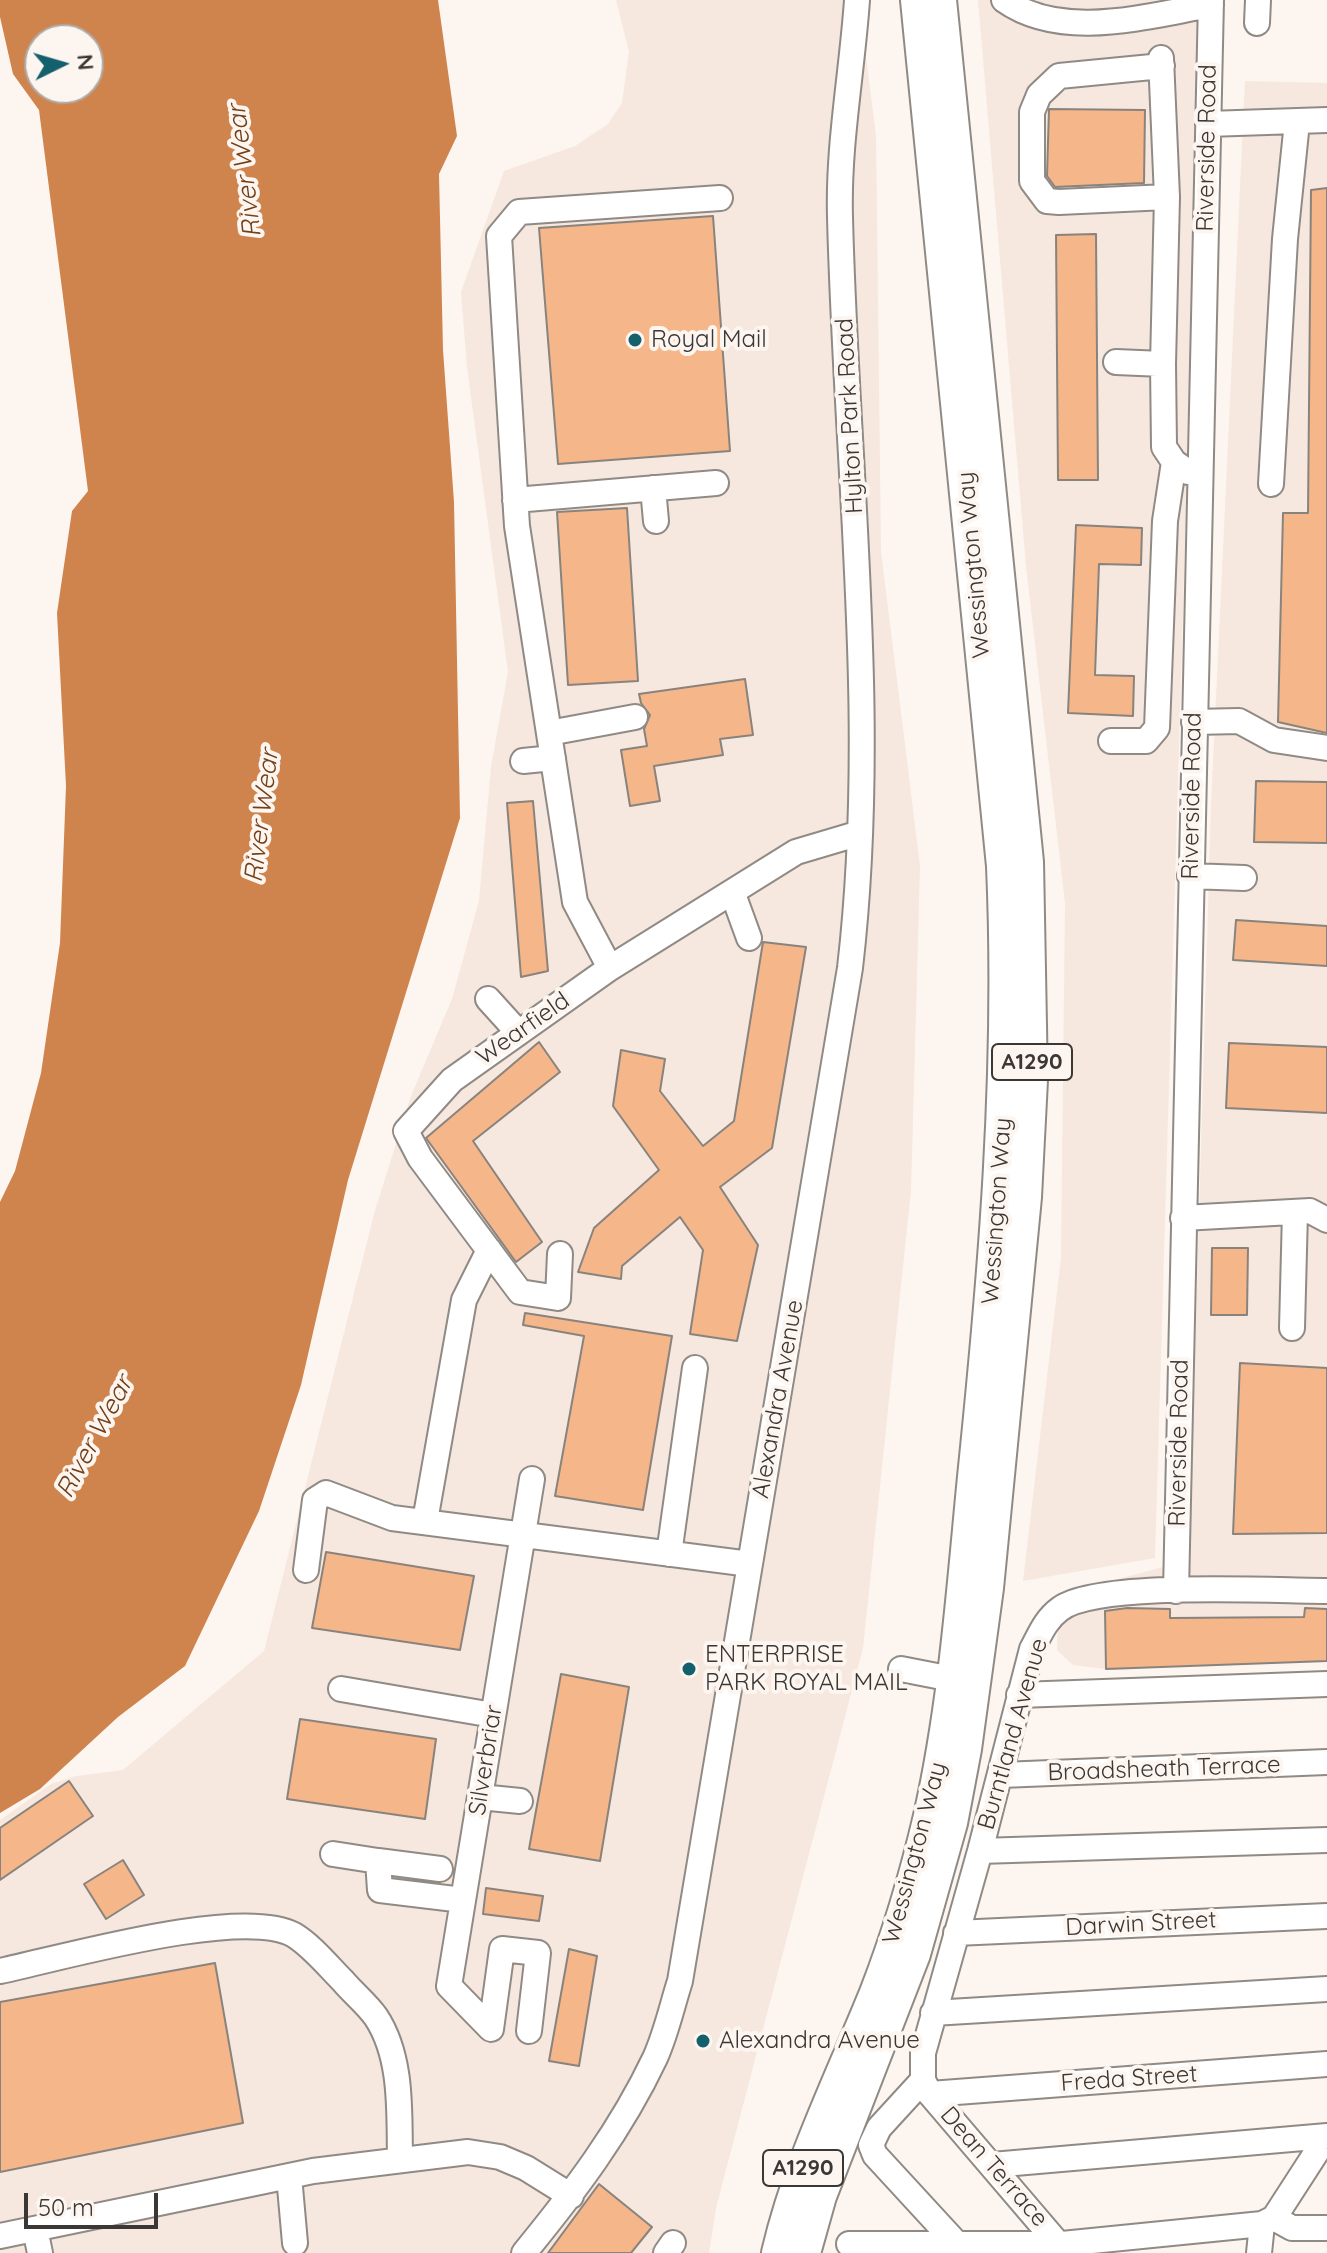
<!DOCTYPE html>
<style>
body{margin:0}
#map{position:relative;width:1327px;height:2253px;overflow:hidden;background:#fdf5f0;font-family:Quicksand,sans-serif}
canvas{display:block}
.north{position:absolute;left:24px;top:24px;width:80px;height:80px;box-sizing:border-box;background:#fdf5f0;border:2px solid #afa9a5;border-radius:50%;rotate:85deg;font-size:22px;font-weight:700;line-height:32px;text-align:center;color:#3a3735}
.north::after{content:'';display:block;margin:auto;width:28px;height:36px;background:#14606d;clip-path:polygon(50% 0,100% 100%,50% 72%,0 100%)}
.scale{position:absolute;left:24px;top:2193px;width:134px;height:36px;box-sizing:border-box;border:4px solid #3a3735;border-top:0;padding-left:10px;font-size:24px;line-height:28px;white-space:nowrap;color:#3a3735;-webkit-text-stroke:6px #fdf5f0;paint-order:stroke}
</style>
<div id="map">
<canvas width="1327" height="2253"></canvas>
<div class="north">N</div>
<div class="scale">50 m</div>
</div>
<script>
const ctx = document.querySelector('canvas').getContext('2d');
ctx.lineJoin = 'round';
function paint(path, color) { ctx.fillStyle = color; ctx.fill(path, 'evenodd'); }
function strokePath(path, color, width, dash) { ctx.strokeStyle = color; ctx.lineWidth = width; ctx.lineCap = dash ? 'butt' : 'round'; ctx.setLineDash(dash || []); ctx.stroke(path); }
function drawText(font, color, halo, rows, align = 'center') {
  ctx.font = font + ' Quicksand,sans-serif'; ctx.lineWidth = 8; ctx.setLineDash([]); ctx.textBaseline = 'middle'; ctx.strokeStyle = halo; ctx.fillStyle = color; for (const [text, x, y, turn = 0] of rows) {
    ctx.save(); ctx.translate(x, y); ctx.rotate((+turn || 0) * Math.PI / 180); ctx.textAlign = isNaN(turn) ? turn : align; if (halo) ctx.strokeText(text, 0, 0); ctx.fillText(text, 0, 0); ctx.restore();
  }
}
paint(new Path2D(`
 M616,0h243l17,136 5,415 39,315 -9,324 -48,458 -147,560 -7,45h-709v-433l51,-36 25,-8 47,-6 141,-119 110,-437 37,-118 41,-97 27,-98 12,-134 17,-95 -41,-305 -6,-75 43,-121 71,-25 33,-22 14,-21 7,-51z
 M978,0h223l-46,1558 -132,23 38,-323 4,-355 -39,-337z
 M1245,81l82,2v1574l-214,13 -40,-5 -16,-15 2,-55 130,-35 22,-755z`), '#f6e8de');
paint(new Path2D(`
 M0,0h438l19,136 -18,38 4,176 11,152 6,316 -112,362 -47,205 -42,126 -74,155 -67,51 -78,72 -40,24v-611l15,-31 26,-98 19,-130 6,-157 -9,-173 15,-102 16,-20 -49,-381 -26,-36 -13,-57zM40,40h48v48h-48z`), '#d0844d');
const building = new Path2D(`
 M1049,109l96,1 -1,73 -89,4 -8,-11z
 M1327,188v545l-49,-11 5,-209h25l3,-323z
 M713,216l17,235 -172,13 -19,-236z
 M1096,234l2,246h-40l-2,-245z
 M627,508l11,173 -70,4 -11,-173z
 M1076,525l66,3 -1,37 -42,-1 -4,111 39,1 -1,40 -65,-3z
 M745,679l8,56 -33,4 3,16 -69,11 6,35 -30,5 -9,-56 26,-4 -3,-17 6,-14 -9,-12 -2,-9z
 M1256,781l71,1v61l-73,-1z
 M533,801l15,170 -27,6 -14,-174z
 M1236,920l91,6v40l-94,-6z
 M763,942l43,5 -34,201 -52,39 38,58 -21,96 -47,-7 13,-84 -23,-33 -58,49 -1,13 -43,-7 16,-44 65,-58 -46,-64 8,-56 44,9 -5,32 43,55 31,-25z
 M539,1042l21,30 -87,69 69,101 -26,20 -90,-124z
 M1229,1043l98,4v66l-101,-5z
 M1212,1248h36l-1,67h-36z
 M525,1313l147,23 -29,174 -88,-14 29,-160 -61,-11z
 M1240,1363l87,5v165l-94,1z
 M326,1552l148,24 -14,74 -148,-22z
 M1127,1608l43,1v9l134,-1 1,-9 22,1v52l-221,8 -1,-58z
 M561,1674l68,13 -29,174 -71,-12z
 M300,1719l136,20 -11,80 -138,-20z
 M69,1781l24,35 -93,64v-52z
 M123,1860l21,35 -38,24 -22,-35z
 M486,1888l57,8 -4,25 -56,-7z
 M569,1949l28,7 -18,110 -30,-5z
 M215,1963l28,160 -243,49v-170z
 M599,2184l53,43 -21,26h-83z`);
paint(building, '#f5b68a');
strokePath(building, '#89837e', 2);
const minor = new Path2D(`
 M1004,0c58,41 142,16 207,5
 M1257,23l1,-23
 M1161,58l6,139 -4,167
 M1162,66l-103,10 -20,19 -7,17v69l15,20 12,1 108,-5
 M1208,124l119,-4
 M1116,362l47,2 1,83 10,15 14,10
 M1271,484l14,-245 12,-117
 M653,488l3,33
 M515,500l201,-17
 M1194,722l45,-1 35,19 53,8
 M549,733l86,-16
 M1111,741h35l11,-13 8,-207 9,-59
 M523,761l30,-3
 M1190,876l54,2
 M733,894l16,44
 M610,968l-35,-66 -58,-376 -18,-290 20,-24 201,-14
 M488,999l29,32
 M1183,1218l127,-7 17,9
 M560,1254l-2,44 -38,-6 -100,-134 -14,-27 46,-51 158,-112 186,-116 64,-19
 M1292,1328l3,-116
 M425,1521l39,-221 25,-50
 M669,1554l26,-186
 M306,1570l9,-70 11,-7 66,25 358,46
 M1176,1591l35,-1591
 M901,1669l51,10
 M341,1689l152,26
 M1019,1695l308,-11
 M1001,1775l326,-13
 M480,1797l40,4
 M980,1851l347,-11
 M333,1854l45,7
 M440,1869l-62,-8 2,29 83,10
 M956,1933l371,-17
 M0,1971c62,-13 242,-65 294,-36 18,11 34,31 49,46 10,12 24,23 33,36 27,41 23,96 24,143
 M933,2013l394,-24
 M529,2031l9,-78 -36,-4 -11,80 -42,-43 83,-507
 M923,2080l-44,48 -8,17 4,10 81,88
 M930,2094l397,-30
 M992,2165l335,-29
 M289,2176l6,67
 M1274,2218l18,10h35
 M35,2229l5,24
 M0,2236l313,-65 155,-19 32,5 26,11 45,28
 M849,2244h213l200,-20
 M524,2253c50,-61 97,-123 131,-195 11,-24 17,-52 25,-77l170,-1013c29,-249 -4,-501 -10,-751 -2,-73 12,-144 17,-217
 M666,2253l7,-10
 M1066,2253l-136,-159 -7,-14v-27l57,-202 52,-202c8,-15 14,-30 28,-40 38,-28 213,-18 267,-18
 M1259,2253l3,-29 12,-6 53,-82`);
const major = new Path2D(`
 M777,2253c21,-90 63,-174 98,-260 22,-57 40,-117 54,-177 25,-111 33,-226 44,-339 21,-204 38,-406 29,-611l-86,-866
 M805,2253l16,-57 94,-242 37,-131 14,-74 22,-161 38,-391 6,-117 -4,-218 -87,-862`);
strokePath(minor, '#908a85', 28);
strokePath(major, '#908a85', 34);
strokePath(minor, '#fff', 24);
strokePath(major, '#fff', 30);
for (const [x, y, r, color] of [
 [635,340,8,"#14606d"],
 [689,1669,8,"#14606d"],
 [703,2041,8,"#14606d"]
]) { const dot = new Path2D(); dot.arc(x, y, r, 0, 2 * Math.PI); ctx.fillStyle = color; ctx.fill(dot); strokePath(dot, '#fdf5f0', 3); }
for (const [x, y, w] of [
 [1032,1062,80],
 [803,2168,80]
]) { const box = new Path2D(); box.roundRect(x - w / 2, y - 18, w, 36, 6); ctx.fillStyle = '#fdf5f0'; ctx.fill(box); strokePath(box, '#3a3735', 2); }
drawText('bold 22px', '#3a3735', null, [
 ["A1290",1032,1062],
 ["A1290",803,2168]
]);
drawText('24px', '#3a3735', '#fdf5f0', [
 ["Riverside Road",1207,148,-89],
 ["Hylton Park Road",850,416,-93],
 ["Wessington Way",974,565,-95],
 ["Riverside Road",1192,796,-89],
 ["Wearfield",523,1029,-35],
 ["Wessington Way",997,1211,-86],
 ["Alexandra Avenue",778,1399,-80],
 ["Riverside Road",1179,1443,-89],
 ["Burntland Avenue",1013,1734,-74],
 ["Silverbriar",486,1760,-81],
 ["Broadsheath Terrace",1164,1769,-2],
 ["Wessington Way",915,1853,-75],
 ["Darwin Street",1141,1924,-3],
 ["Freda Street",1129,2079,-4],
 ["Dean Terrace",994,2167,49]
]);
drawText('24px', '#3a3735', '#fdf5f0', [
 ["Royal Mail",651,340],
 ["ENTERPRISE",705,1655],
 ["PARK ROYAL MAIL",705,1683],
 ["Alexandra Avenue",719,2041]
], 'left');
drawText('italic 26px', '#723f17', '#fdf5f0', [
 ["River Wear",245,171,-97],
 ["River Wear",262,816,-83],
 ["River Wear",95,1437,-62]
]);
</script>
